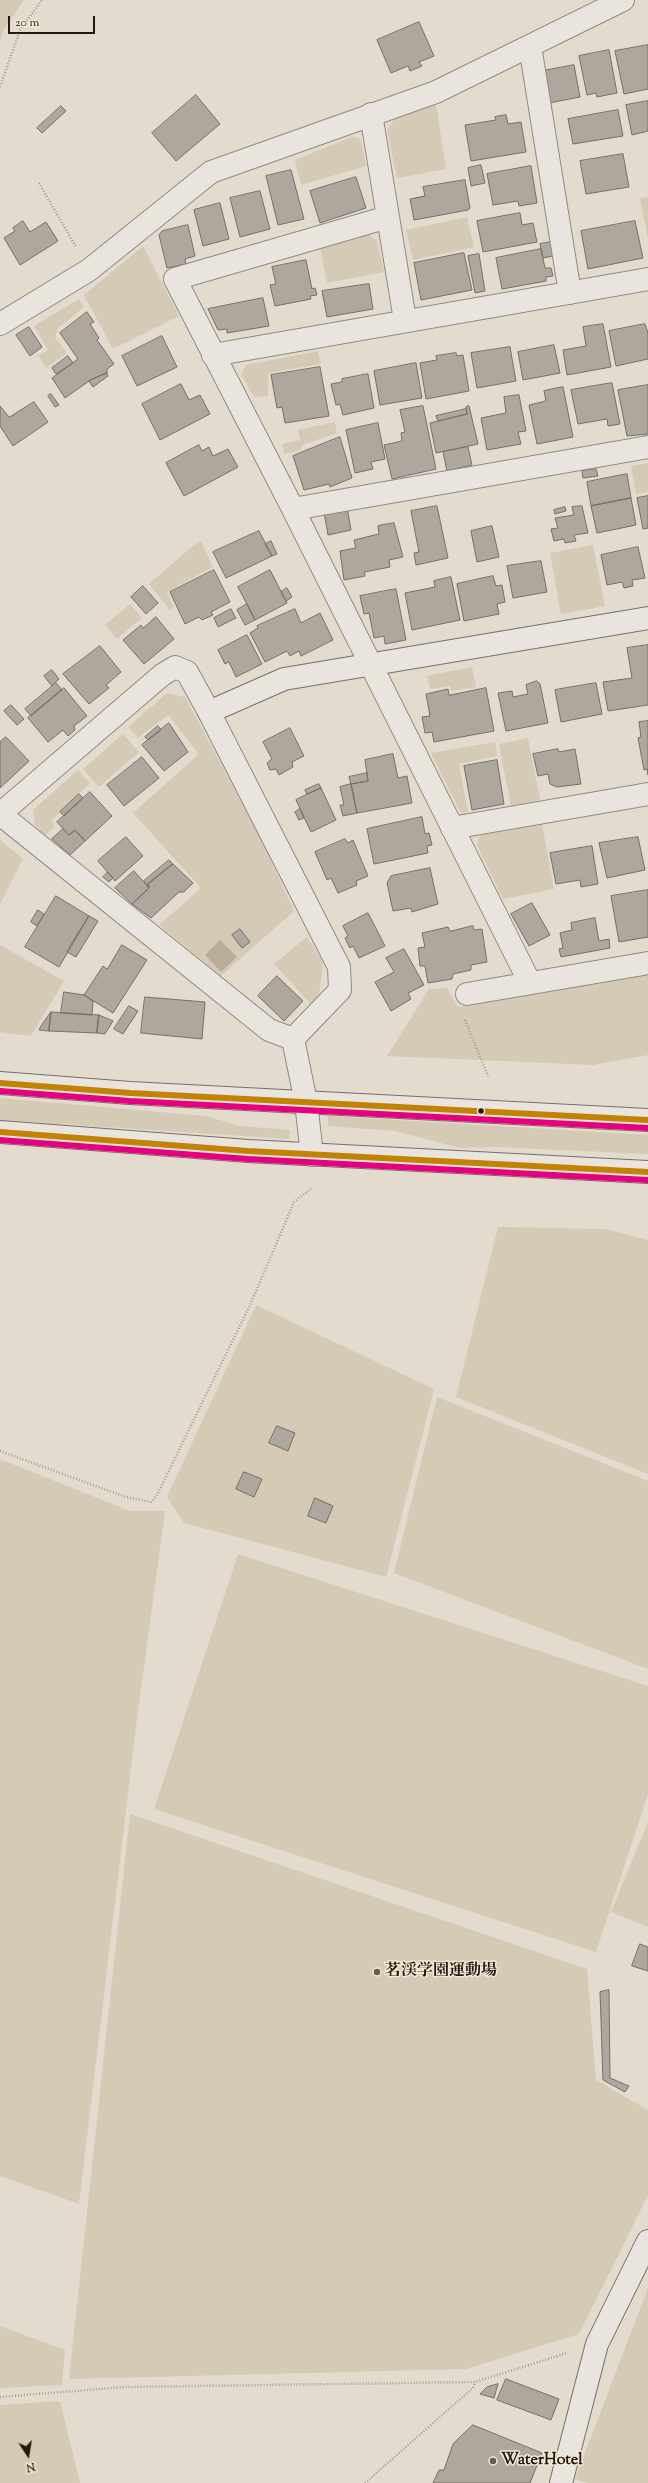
<!DOCTYPE html>
<meta charset="utf-8">
<style>
body{margin:0}
#map{position:relative;width:648px;height:2483px;overflow:hidden;background:#e3dbcd;font-family:"Sorts Mill Goudy",serif}
canvas{display:block}
.north{position:absolute;left:8px;top:2435px;width:40px;height:40px;-webkit-text-stroke:3px #f3e9d8;paint-order:stroke;rotate:168deg;font-size:11px;font-weight:700;line-height:16px;text-align:center;color:#22180c}
.north::after{content:'';display:block;margin:auto;width:14px;height:18px;background:#22180c;clip-path:polygon(50% 0,100% 100%,50% 72%,0 100%)}
.scale{position:absolute;left:8px;top:16px;width:87px;height:18px;box-sizing:border-box;border:2px solid #22180c;border-top:0;padding-left:5px;font-size:12px;line-height:14px;white-space:nowrap;color:#22180c;-webkit-text-stroke:3px #f3e9d8;paint-order:stroke}
</style>
<div id="map">
<canvas width="648" height="2483"></canvas>
<div class="north">N</div>
<div class="scale">20 m</div>
</div>
<script>
const ctx = document.querySelector('canvas').getContext('2d');
ctx.lineJoin = 'round';
function paint(path, color) { ctx.fillStyle = color; ctx.fill(path, 'evenodd'); }
function strokePath(path, color, width, dash) { ctx.strokeStyle = color; ctx.lineWidth = width; ctx.lineCap = dash ? 'butt' : 'round'; ctx.setLineDash(dash || []); ctx.stroke(path); }
function drawText(font, color, halo, rows, align = 'center') {
  ctx.font = font + ' "Sorts Mill Goudy","Noto Serif JP",serif'; ctx.lineWidth = 3; ctx.setLineDash([]); ctx.textBaseline = 'middle'; ctx.strokeStyle = halo; ctx.fillStyle = color; for (const [text, x, y, turn = 0] of rows) {
    ctx.save(); ctx.translate(x, y); ctx.rotate((+turn || 0) * Math.PI / 180); ctx.textAlign = isNaN(turn) ? turn : align; if (halo) ctx.strokeText(text, 0, 0); ctx.fillText(text, 0, 0); ctx.restore();
  }
}
paint(new Path2D(`
 M0,0h24l-20,29 -4,13z
 M436,104l10,65 -49,9 -10,-48 9,-13z
 M354,136l7,4 5,26 -65,19 -6,-25z
 M648,197v42l-8,-41z
 M467,217l7,30 -61,13 -7,-30z
 M369,235l8,6 7,31 -57,11 -7,-36z
 M143,246l36,70 -66,33 -29,-54z
 M79,299l5,8 -26,21 -3,9 12,16 -21,15 -8,-13 10,-5 -14,-24z
 M318,351l3,13 -53,9v23l-14,1 -13,-23 5,-9z
 M335,422l2,11 -35,12 -1,5 -17,4 -2,-10 18,-4 -2,-10z
 M648,463v29l-12,2 -5,-28z
 M201,541l12,26 -46,25 7,15 -4,3 -21,-26 41,-36z
 M593,545l12,61 -44,8 -11,-61z
 M130,604l12,14 -25,21 -12,-14z
 M472,667l4,20 -25,4 -1,-5 -20,3 -3,-13z
 M167,693l18,4 73,136 36,78 -73,65 -62,-51 42,-37 -68,-75 66,-59 -31,-39 -30,23 -10,-11z
 M123,734l16,18 -40,35 -16,-18z
 M528,738l12,62 -29,6 -12,-62z
 M495,742l2,14 -38,8 9,48 -7,1 -30,-60z
 M78,770l12,13 -39,38 4,5 -10,10 -10,-11 -2,-15z
 M542,824l12,65 -51,10 -26,-54 3,-10z
 M0,840l23,19 -23,45z
 M307,937l16,25 -4,34 -9,7 -36,-39z
 M0,945l64,36 -33,55 -31,-4z
 M648,973v82l-55,10 -206,-9 42,-67 18,-1 11,19z
 M0,1098l206,18 34,10 50,4 -1,9 -289,-19z
 M328,1116l320,19v19l-153,-7 -35,1 -65,-17 -67,-5z
 M498,1227l107,2 43,11v234l-192,-77z
 M256,1305l178,84 -48,188 -202,-54 -17,-26z
 M437,1397l211,84v188l-254,-96z
 M0,1459l130,52h35l-29,215 -57,478 -79,-28z
 M238,1554l410,132v108l-52,158 -442,-143z
 M130,1814l457,155 9,111 52,30v85l-69,139 -113,35 -397,10z
 M648,1822v105l-37,-15z
 M648,2288v195h-60l-13,-4z
 M0,2326l65,24 -3,35 -62,3z
 M60,2401l20,82h-80v-78z`), '#d5cab6');
paint(new Path2D(`
 M220,940l17,17 -16,15 -16,-17z`), '#baae9b');
const building = new Path2D(`
 M419,22l15,34 -15,6 3,4 -12,5 -2,-5 -17,7 -14,-33z
 M648,45v44l-24,5 -9,-43z
 M609,50l8,43 -20,4 -1,-4 -9,2 -8,-39z
 M574,65l6,32 -31,6 -6,-32z
 M196,95l24,29 -44,37 -24,-28z
 M648,101v30l-16,4 -6,-30z
 M61,106l5,5 -24,22 -5,-5z
 M618,110l5,26 -50,8 -5,-25z
 M506,115l2,9 13,-2 5,30 -55,9 -6,-36 31,-5 -1,-3z
 M623,154l6,33 -43,7 -6,-33z
 M481,165l4,18 -14,3 -3,-18z
 M531,166l6,37 -18,3 -1,-5 -25,4 -6,-31z
 M291,170l13,49 -26,6 -12,-49z
 M356,177l10,31 -46,15 -10,-32z
 M465,180l5,28 -2,2 -54,10 -4,-21 15,-3 -2,-9z
 M260,191l10,38 -30,8 -10,-39z
 M220,203l9,36 -26,7 -9,-36z
 M520,213l2,12 11,-2 4,19 -54,10 -6,-31z
 M23,221l7,11 16,-10 12,19 -38,24 -16,-27 11,-7 -2,-3z
 M635,221l8,37 -55,11 -7,-38z
 M188,225l7,31 -10,3 1,5 -19,4 -8,-33 3,-4z
 M551,242l2,14 -10,2 -3,-14z
 M541,249l4,19h6l2,8 -7,1v4l-44,8 -6,-31z
 M464,253l8,37 -51,10 -7,-37z
 M479,254l6,37 -10,2 -7,-37z
 M306,260l6,29 3,-1 2,7 -7,1 1,3 -36,7 -5,-21 6,-1 -4,-17z
 M369,284l4,25 -46,8 -5,-26z
 M263,298l6,28 -42,7v-4l-9,1 -10,-21z
 M87,312l7,10 -4,2 9,14 -2,2 17,24 -7,5v4l-15,6 -27,19 -13,-20 26,-19 -18,-26z
 M603,324l8,43 -44,8 -4,-25 23,-4 -3,-19z
 M645,324l3,9v26l-32,7 -7,-35z
 M29,327l13,20 -12,9 -14,-21z
 M162,336l15,31 -40,19 -15,-30z
 M554,345l6,28 -37,7 -5,-28z
 M510,347l6,34 -39,7 -6,-35z
 M456,353l1,3 6,-1 6,36 -43,8 -6,-36 17,-3 -1,-4z
 M68,356l5,7 -17,11 -4,-6z
 M416,363l6,35 -42,7 -6,-34z
 M320,367l9,49 -44,7 -3,-16 -5,1 -6,-33z
 M107,373l1,3 -15,11 -4,-6z
 M368,374l6,34 -31,7 -3,-11 -4,1 -5,-21 11,-2v-3z
 M612,383l8,41 -12,2 -1,-7 -29,5 -7,-34z
 M181,384l8,16 11,-5 10,19 -50,26 -18,-36z
 M648,385v49l-21,2 -9,-46z
 M563,387l10,50 -36,7 -8,-39 17,-4 -2,-10z
 M51,394l8,11 -4,2 -7,-11z
 M519,395l7,36 -8,1 3,12 -34,6 -6,-32 25,-5 -2,-16z
 M34,402l14,20 -35,24 -13,-20v-20l9,11z
 M423,406l13,63 -44,10 -8,-34 18,-4 -1,-8 4,-1 -5,-22z
 M469,406l9,38 -42,9 -6,-30 37,-9 -1,-7z
 M466,409l1,5 -29,7 -2,-5z
 M378,423l7,36 -14,3 2,7 -18,4 -9,-43z
 M340,437l12,41 -22,9 -1,-3 -25,6 -11,-34z
 M199,445l3,6 7,-4 4,9 15,-7 10,18 -54,29 -18,-33z
 M468,447l4,18 -25,6 -4,-19z
 M596,469l2,7 -15,2 -1,-7z
 M627,474l4,24 -40,8 -4,-24z
 M648,496v32l-5,1 -6,-31z
 M631,498l5,27 -39,8 -6,-27z
 M437,506l11,52 -32,7 -2,-12 5,-1 -8,-41z
 M582,506l6,27 -14,2 2,6 -11,2 -1,-4 -10,2 -3,-12 7,-1 -3,-10 19,-3 -2,-8z
 M347,507l4,23 -23,5 -4,-23z
 M565,507l1,4 -11,3 -1,-4z
 M394,523l9,34 -14,3 1,7 -26,5 1,4 -21,4 -4,-29 16,-3 -2,-8 25,-6 -1,-8z
 M492,526l7,31 -22,5 -6,-31z
 M259,531l13,25 -46,22 -13,-26z
 M271,541l6,13 -5,2 -7,-12z
 M638,547l7,31 -13,2 1,6 -9,2 -2,-6 -15,3 -6,-30z
 M541,561l6,31 -34,6 -6,-32z
 M214,570l16,32 -19,10 2,3 -11,5 -3,-3 -14,7 -15,-32z
 M270,570l17,33 -32,17 -17,-33z
 M493,576l3,10 6,-1 3,17 -8,2 2,10 -35,7 -7,-37z
 M451,577l9,43 -48,10 -7,-37 30,-6 -1,-6z
 M143,586l15,17 -12,11 -15,-17z
 M287,588l5,9 -6,4 -5,-9z
 M396,589l10,51 -21,4 -1,-8 -10,2 -5,-25 -5,1 -4,-18z
 M247,604l8,16 -10,5 -8,-15z
 M231,609l5,9 -18,9 -4,-9z
 M295,609l6,14 19,-10 13,27 -32,16 -2,-5 -9,5 -3,-5 -22,11 -15,-29 8,-5 -1,-2z
 M156,617l18,22 -30,25 -21,-24 18,-15 2,3z
 M247,635l15,29 -26,13 -7,-15 -4,2 -7,-14z
 M648,645v60l-40,6 -5,-29 29,-4 -5,-30z
 M100,646l21,26 -15,13 3,3 -20,16 -26,-30z
 M52,670l7,9 -7,7 -8,-10z
 M537,681l3,3 8,39 -42,8 -8,-38 14,-2 1,6 15,-3 -2,-9z
 M56,683l6,7 -31,26 -6,-7z
 M596,683l6,31 -41,8 -6,-32z
 M64,688l23,28 -13,10 1,4 -7,6 -5,-6 -15,12 -20,-24z
 M486,688l8,43 -60,11 -2,-10 -7,1 -3,-16 8,-1 -4,-22 22,-5 1,6z
 M11,705l13,14 -7,6 -13,-14z
 M648,721v54l-1,-6 -3,1 -6,-32 3,-1 -2,-15z
 M169,723l19,29 -24,19 -22,-26z
 M158,726l3,4 -13,10 -3,-3z
 M290,728l14,28 -12,6 1,5 -14,8 -3,-6 -6,1 -3,-7 5,-4 -9,-17z
 M6,737l23,24 -29,27v-46z
 M558,749l1,3 16,-3 6,35 -24,3 -7,-3 -2,-10 -10,2 -5,-22z
 M393,754l5,24 9,-2 5,27 -55,10 -6,-29 17,-3 -3,-21z
 M142,757l17,21 -35,28 -17,-21z
 M497,760l7,44 -32,6 -8,-44z
 M367,773l1,8 -17,3 -2,-7z
 M319,784l2,4 -14,6 -2,-4z
 M351,784l6,29 -14,3 -3,-11h4l-4,-18z
 M321,788l15,32 -25,12 -15,-32z
 M90,792l22,24 -27,25 -10,-11 -6,5 -12,-13z
 M79,794l4,4 -19,18 -4,-4z
 M300,809l4,9 -5,2 -4,-8z
 M422,817l3,17 4,-1 3,12 -5,1 1,7 -54,11 -7,-35z
 M63,829l6,6 6,-5 10,11 -15,14 -18,-16z
 M126,837l17,19 -28,25 -17,-20z
 M638,837l7,33 -38,8 -8,-35z
 M345,839l3,4 5,-3 15,36 -12,5 1,4 -19,8 -7,-15 -4,2 -12,-28z
 M592,846l6,38 -17,3 -1,-7 -24,4 -6,-31z
 M169,860l4,4 -25,20 1,4 -5,-7z
 M173,864l20,19 -9,9h-5l-28,26 -19,-14 17,-16 -1,-4z
 M430,868l8,36 -26,8 -1,-4 -18,3 -6,-28 4,-7z
 M134,871l15,17 -17,16 -17,-16z
 M108,872l5,6 -4,4 -6,-5z
 M648,890v47l-29,5 -8,-46z
 M56,896l33,20 -30,51 -34,-20z
 M532,903l18,32 -21,11 -18,-32z
 M38,910l6,4 -7,12 -6,-4z
 M368,913l17,33 -26,12 -6,-12 -3,2 -5,-10 3,-2 -5,-10z
 M89,916l9,5 -22,36 -9,-5z
 M595,918l4,23 10,-2 1,9 -49,9 -2,-8 4,-1 -3,-15 12,-3 -1,-7z
 M473,926l1,4 8,-1 5,33 -16,3v5l-18,4 -1,5 -24,4 -3,-17h-5l-2,-18 7,-1 -3,-14 26,-6 2,4z
 M240,929l10,13 -8,6 -10,-13z
 M122,945l25,15 -34,53 -29,-18 19,-29 4,3z
 M404,949l20,36 -16,8 3,6 -20,12 -16,-29 19,-10 -8,-14z
 M277,976l26,25 -19,20 -26,-25z
 M64,992l20,3 9,6 -1,14 -31,-2z
 M145,997l60,5 -3,37 -61,-6z
 M129,1006l9,5 -15,23 -9,-5z
 M51,1012l48,3 -2,18 -48,-2z
 M51,1012l-2,19 -10,-1 2,-4z
 M99,1015l14,6 -8,13 -8,-1z
 M277,1426l18,7 -7,18 -19,-8z
 M244,1472l18,7 -8,18 -18,-8z
 M315,1498l18,8 -7,17 -18,-7z
 M640,1944l8,3v24l-16,-5z
 M609,1990l1,88 19,8 -4,6 -22,-12 -3,-88z
 M506,2379l53,20 -8,21 -54,-20z
 M498,2384l-4,14 -14,-4 7,-7z
 M473,2425l69,28 -12,30h-97l6,-13h5l9,-26z`);
paint(building, '#ada79d');
strokePath(building, '#756f67', 1);
const street = new Path2D(`
 M530,46l40,247
 M371,114l34,206
 M388,217l-213,62 118,230 237,474
 M0,324l89,-54 122,-98 225,-80 187,-92
 M213,355l435,-76
 M293,509l355,-62
 M175,667l12,5 22,40 130,255 1,23 -47,49 -24,-9 -269,-216 162,-139z
 M452,828l196,-34
 M467,994l181,-31
 M293,1039l13,63 6,53`);
const secondary = new Path2D(`
 M209,712l75,-33 364,-61
 M0,1083l130,10 518,27
 M0,1132l248,19 400,21
 M561,2483l36,-139 51,-103`);
strokePath(street, '#908a81', 24);
strokePath(secondary, '#756f67', 24);
strokePath(new Path2D(`
 M0,87l20,-57 22,-30
 M39,183l37,64
 M465,1020l23,56
 M0,1451l126,46 25,5 6,-7 94,-192 43,-101 17,-13
 M0,2397l124,-10 351,-5 92,-29
 M365,2483l108,-95 2,-6`), '#a29e97', 2.5, [1, 2]);
strokePath(street, '#e9e5de', 22);
strokePath(secondary, '#e9e5de', 22);
strokePath(new Path2D(`
 M0,1083l130,10 518,27
 M0,1132l248,19 400,21`), '#c28203', 6);
strokePath(new Path2D(`
 M0,1091l130,10 518,27
 M0,1140l248,19 400,21`), '#e5007d', 6);
for (const [x, y, r, color] of [
 [481,1111,3.5,"#22180c"],
 [377,1972,4,"#665c50"],
 [493,2461,4,"#665c50"]
]) { const dot = new Path2D(); dot.arc(x, y, r, 0, 2 * Math.PI); ctx.fillStyle = color; ctx.fill(dot); strokePath(dot, '#f3e9d8', 1.5); }
drawText('bold 16px', '#22180c', '#f3e9d8', [
 ["茗渓学園運動場",385,1972],
 ["WaterHotel",501,2461]
], 'left');
</script>
